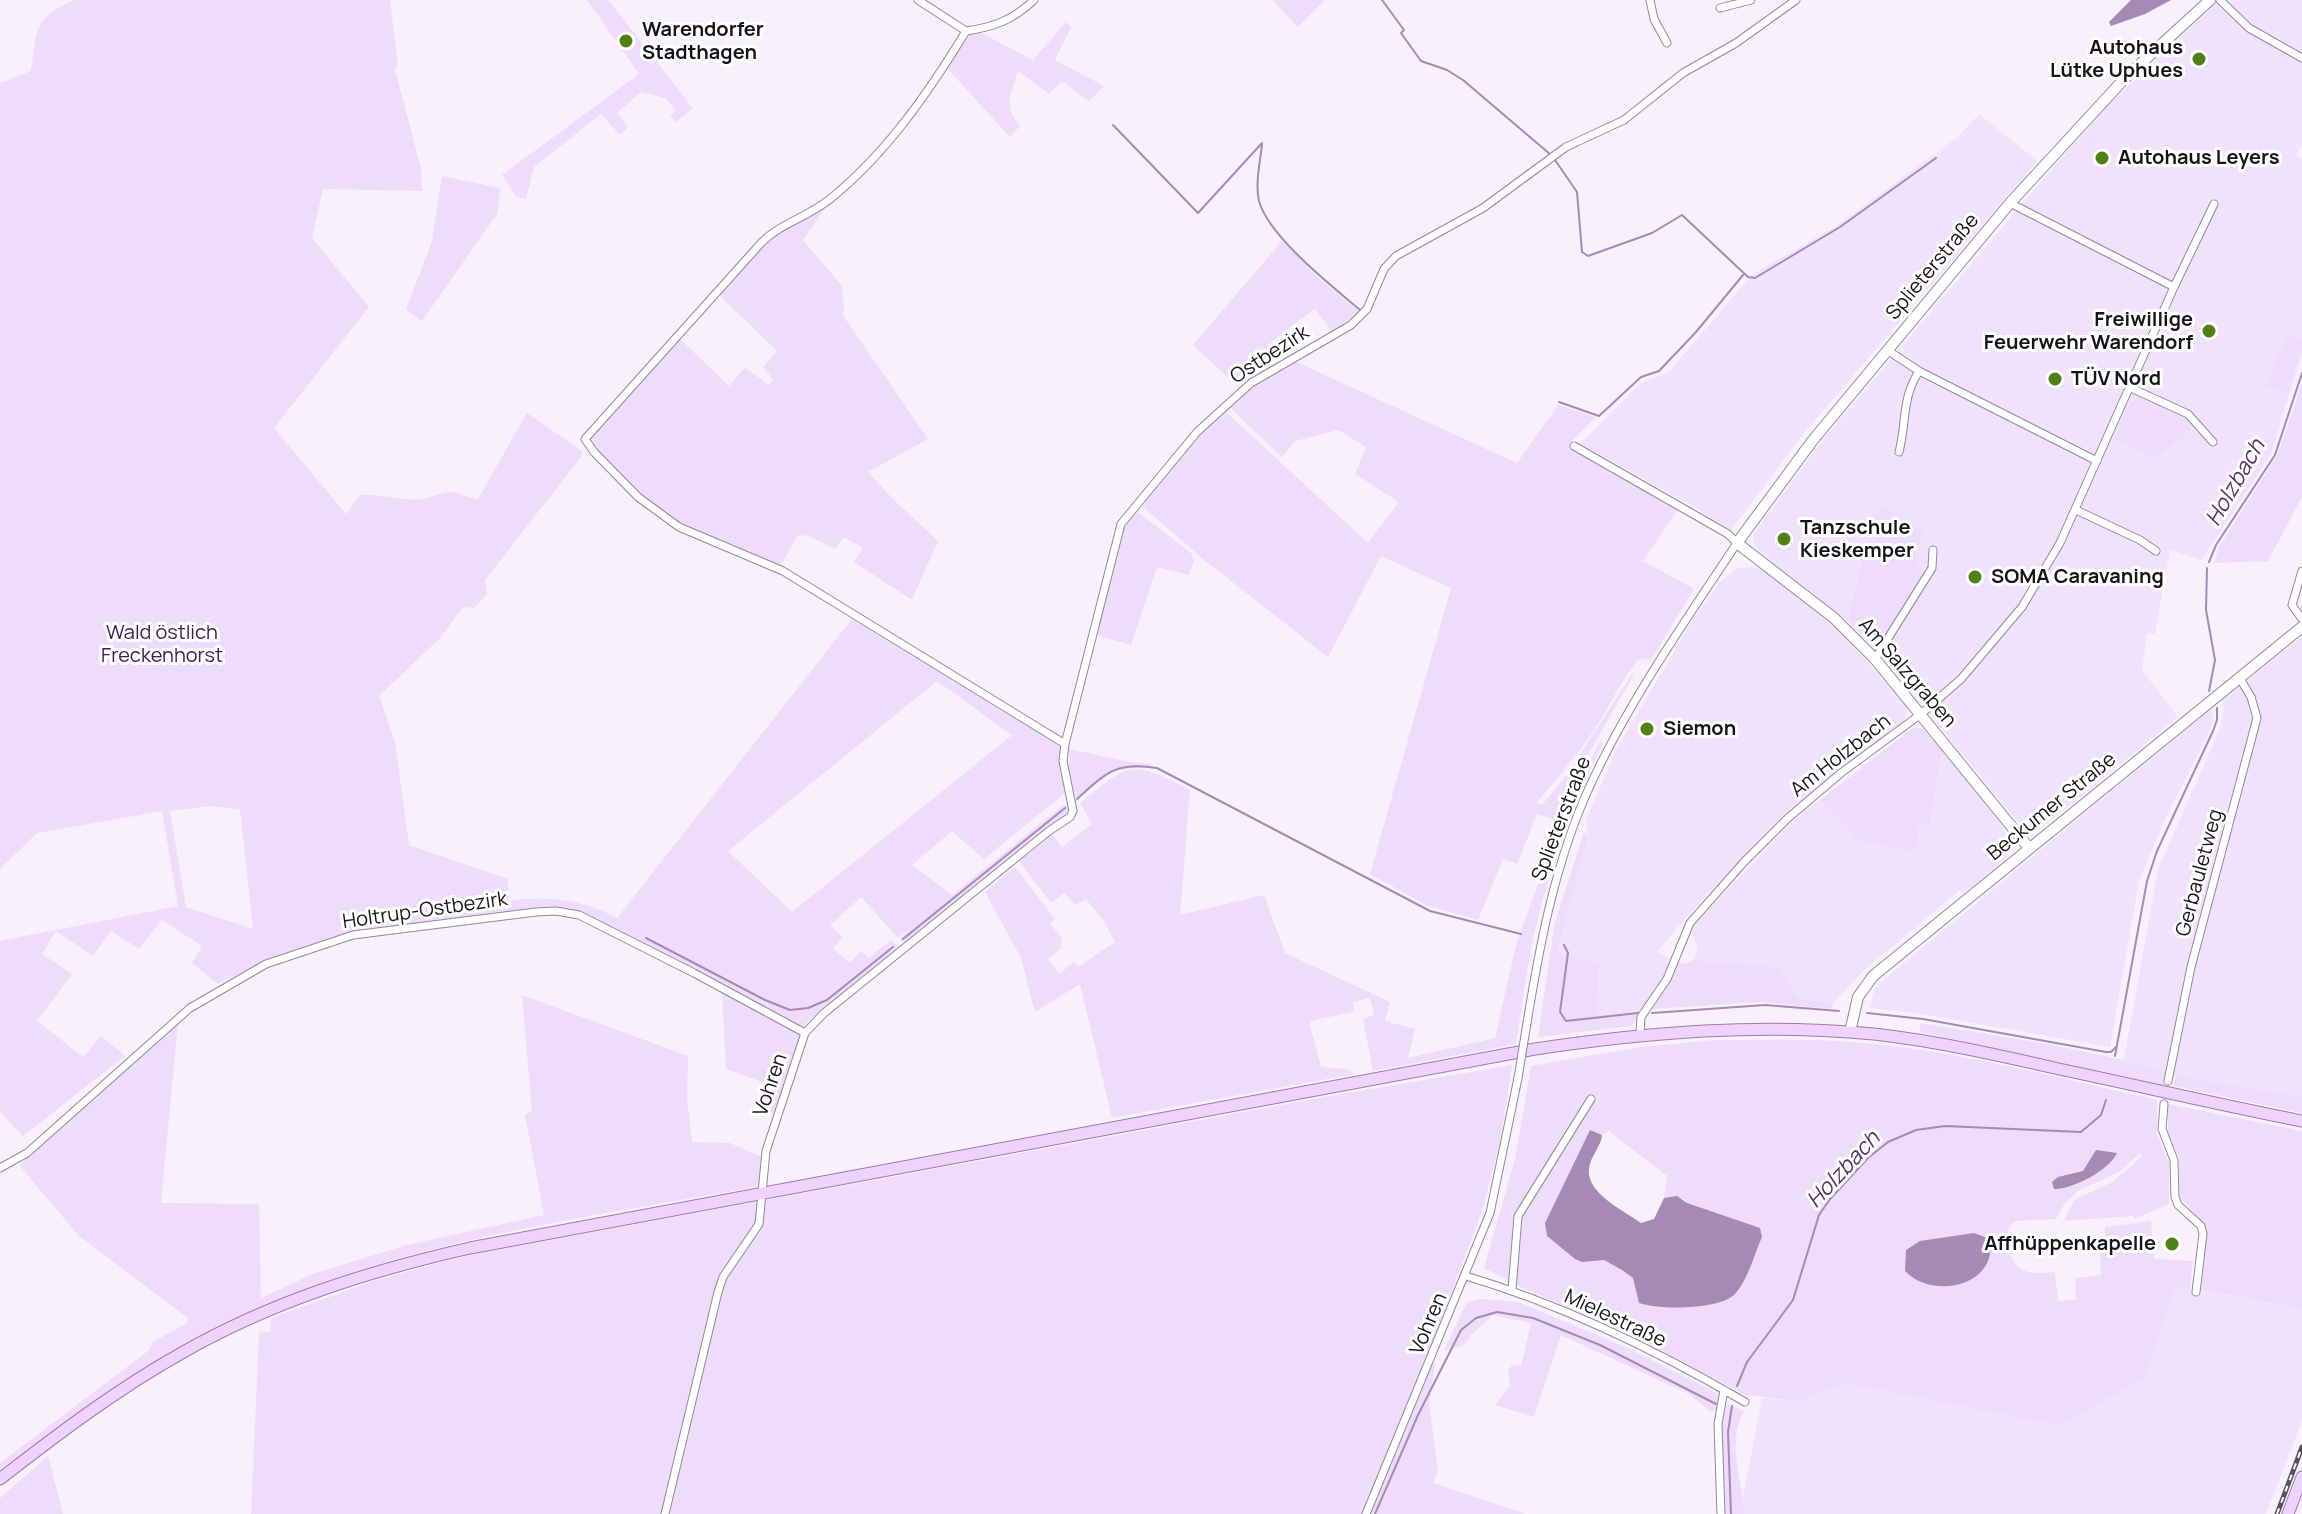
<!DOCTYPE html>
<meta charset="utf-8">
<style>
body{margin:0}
canvas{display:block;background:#f8f0fd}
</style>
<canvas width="2302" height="1514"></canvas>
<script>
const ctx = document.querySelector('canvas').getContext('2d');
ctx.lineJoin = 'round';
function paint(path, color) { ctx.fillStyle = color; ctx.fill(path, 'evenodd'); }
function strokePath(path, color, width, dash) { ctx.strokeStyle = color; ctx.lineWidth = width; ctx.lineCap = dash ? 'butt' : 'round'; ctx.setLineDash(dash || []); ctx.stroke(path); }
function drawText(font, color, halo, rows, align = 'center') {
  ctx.font = font + ' Manrope,sans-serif'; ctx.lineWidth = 6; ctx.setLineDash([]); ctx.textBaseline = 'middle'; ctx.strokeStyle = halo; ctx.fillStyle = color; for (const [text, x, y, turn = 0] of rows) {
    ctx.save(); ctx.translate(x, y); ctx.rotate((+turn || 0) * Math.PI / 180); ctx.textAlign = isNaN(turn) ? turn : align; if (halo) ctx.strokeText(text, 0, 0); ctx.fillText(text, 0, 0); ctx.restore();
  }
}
paint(new Path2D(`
 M2228,0h74v52l-50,-28 -24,-21z
 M2216,4l31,26 55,31v83l-6,11 6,3v182l-14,-6v58l14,-43v5l-31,100 -69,106 -32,-10 -15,84 -8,-1 -5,37 36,47 -131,107 -16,3 -14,-6 -134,-164 -37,-37 -84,-66 -8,-9 -1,-10 69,-94 229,-271 58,-66zM1881,504l43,27 -8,16 -68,72 14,-59z
 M1979,114l58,47 -233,272 -73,97 -38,-24 -113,-62 61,-61 27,-10 84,-98 84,-49 122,-89z
 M1753,567l14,5 71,58 70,77 -4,14 -120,93 -95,100 -32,38 13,7 -6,18 -24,37 -44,3 -41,-62 33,-119 -2,-16 32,-74 76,-128 26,-36 18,-14z
 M2302,636v461l-126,-22 -52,-15 34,-191 61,-138 5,-22 -3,-8z
 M2211,709l3,10 -5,13 -42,83 -28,66 -29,166 -189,-33 -51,-6 5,-21z
 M1942,750l56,70 12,20 -1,15 -46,39 -3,-4 -95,79 -33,35 -34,-7 -21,-30 -83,-7 4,-13 -6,-14 5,-11 96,-101 27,-21 37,39 62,-14 10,1z
 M2175,1286l127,23v112l-36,93h-522l-1,-16 19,-100 38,3 44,-18 217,43 83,-48z`), '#f2e1fd');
paint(new Path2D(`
 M74,0h316l8,66 -3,2 1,5 25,96 1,22 -99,-2 -11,49 57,69 -95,121 72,86 14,-19c21,-2 42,7 63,4 11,-2 19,-8 31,-7 8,2 15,7 24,7l49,-86 55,38 -1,6 -96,123 2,14 -13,14 -11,-1 -23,31 -61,58 16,46 14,103 99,34 1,22c38,-6 74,-1 108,17l235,-299 209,128 -1,23 5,23 -81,66 -32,-28 -40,34 40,30 111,-90h6l-4,11 -15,10 -144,118 -7,-5 21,-19 -22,18 -37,-41 -31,28 13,12 -10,12 17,14 11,-12 8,7 22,-18 9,8 -99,79 -203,-107 -29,-12 -37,1 -168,21 -100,32 -46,22 -26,-21 10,-17 -40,-26 -23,29 -28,-18 -18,25 -37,-25 -14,23 30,20 -35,47 46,36 18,-21 24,20 -102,80 -23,-24v-171l178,-35 -16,-95 -125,22 -37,36v-786l31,-12c7,-42 0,-51 43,-71zM937,681l75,54 -220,177 -64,-61zM211,806l29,3 13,120 -67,-22 -16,-96z
 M587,0h21l85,108 -17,14 -6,-7 6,-5 -11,-12 -24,-6 -24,21 11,14 -8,8 -19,-21 -67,53 -8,32 -10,-3 -14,-21 137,-101z
 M1272,0h53l-27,27z
 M1066,22l5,5 -16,33 49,26 -15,15 -27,-20 -13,13 -31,-23c-8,25 -15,34 2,55l-10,11 -63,-69 21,-34 13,-1 52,27z
 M442,176l58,12 -3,26 -75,107 -16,-11 26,-69z
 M828,204l-25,36 39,46 2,26 -2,2 86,125 -60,33 26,28 44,41 -26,59 -58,-38 9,-14 -19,-11 -9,12 -26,-13 -11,-1 -19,33 -99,-43 -33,-23 -54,-57 -1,-8 87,-99 50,48 16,-19 24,18 4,-6 -10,-12 14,-16 -59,-57 57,-61 9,-2z
 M1282,241l34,35 43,36 -26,20 -18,-23c-14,11 -35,23 -47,37 -13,15 -9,29 -31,40l-44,-41z
 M2288,333l14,7v9l-14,43 -22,-6z
 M1294,361l223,102 41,-58 38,12 -28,28 110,64 -35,52 51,28 -42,69 -14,2c-18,21 -28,46 -43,69 -18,26 -38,50 -59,74l6,2 27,-33 61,-95 6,-6 -66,115 -13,34 -20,-6 -20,50 -14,-5 -25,61 -52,-15 -56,-31 81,-286 -70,-32 -53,101 -125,-98 -61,-53 59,-73 24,-22 143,132 31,-41 -44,-28 11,-27 -28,-17 -43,11 -13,16 -54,-51 24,-22z
 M2302,383v114l-34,64 -54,2 5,-16 58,-91z
 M2141,397l43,19 7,14 -36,28 -41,-19 16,-36z
 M1881,504l44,28 -9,15 5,32 -43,70 -30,-30 14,-59z
 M1138,512l54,42 2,7 -5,14 -32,-8 -26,78 -35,-10 28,-109z
 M1913,728l10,1 19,21 -13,76 -10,-1 -4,27 -58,-13 -37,-39z
 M1601,740l1,5c-30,61 -53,124 -68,190 -8,36 -12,73 -18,109l-143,27 -10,-52 11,-4 -4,-17 -17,4 1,10 -45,9 12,46 26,2 8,5 -243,44 -32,-134 -45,28 -14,-54 -36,-66 30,-25 40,52 -5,4 12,16 -1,9 -13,11 11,15 15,-12 4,5 37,-25 -10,-19 -19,-24 -10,6 -12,-12 -13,10 -32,-42 34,-26 9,12 30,-23 -12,-21c51,-42 52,-43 110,-13l-10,125 84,-20 21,58 105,49 -5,19 30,8 -7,29 87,-20 22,-97 54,-145z
 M1069,749l61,13 23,2 -5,3 -33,3 -39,28 -7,-25z
 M1584,832l4,4 -32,119 43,8 -3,53 44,-2 -8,12 -94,11 16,-111z
 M1694,960l83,7 21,30 34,7v5l-72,-7 -107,7 17,-28 7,-19 8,2z
 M722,992l80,43 -26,79 -6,-2 4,-26 -48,-17z
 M522,995l166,61 -1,42 5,44 38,1 32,14 -2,29c-146,27 -297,46 -437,97 -115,43 -226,114 -323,189v-9l148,-112 5,-9 34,-19 1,-5 -110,-83 -59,-70 159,-143 -17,181 98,1 2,94 54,-25 92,-28 137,-30 -19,-100 7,-4z
 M1920,1023l122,20 82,17 42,12 -2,13 -244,-53z
 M1716,1040c53,0 106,-2 159,4 95,10 189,35 282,56v35l12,28v41l-35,15 -1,-3 -69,5 10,-21 40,-19 29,-26 -4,-1 -20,18 -41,19 -13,12 -9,16 -41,2c-15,11 -7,42 8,49 10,5 22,3 32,2l3,29 18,-1 -1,-22 26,-3 -1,-26 5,-1v-21l46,-6 3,38 39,2 -3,28 -15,-2 -31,91 -83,48 -217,-43 -44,18 -55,-6 -118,-63 -104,-44 -39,-20 31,-109 16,-93 110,-19zM1590,1130l12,5 7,-4 58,45 -3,22 20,1 3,4 75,29 -18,47 -9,16 -15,8h-81l-6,-25 -11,-8 -18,-10 -29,-1 -28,-23 -2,-13z
 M1512,1065l-12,76 -18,70 -56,149 9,4 -6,40 9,66 -5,13 93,31h-1275l8,-181 11,-2 1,-13 105,-38 94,-25 860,-159z
 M2176,1075l126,22v16l-128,-27z
 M2168,1104l134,27v178l-101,-19 5,-57 -1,-7 -25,-29 -1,-40 -11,-25z
 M1483,1299l35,3 110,46 93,47 -3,14 -7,3 -22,-18 -128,-59 -27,82 -39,-12 15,-19 -2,-15 4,-6 9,1 10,-43 -38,-8 -23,21 -6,9 -20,6 23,-49z
 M1727,1404l17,7c-18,32 -1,69 0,103h-19l-3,-90z
 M48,1456l15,58h-63v-16z`), '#efdbfb');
paint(new Path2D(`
 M2131,0h40l-26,14 -34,12 -2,-4z
 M1590,1130l12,5c-1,11 -9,18 -12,29 -9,27 33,46 51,59l13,-4 10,-21 13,-2 10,7 73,25 2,9c-8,18 -14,43 -27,57 -15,16 -76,16 -96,9l-6,-25 -11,-8 -18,-10 -22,2 -7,-3 -28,-23 -2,-13z
 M2096,1150l21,3c-8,17 -43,36 -63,36l-2,-7 6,-5 25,-6z
 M1974,1233l16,6c8,48 -58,61 -85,32l1,-21 14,-9z`), '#a58ab6');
strokePath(new Path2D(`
 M1382,0l22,30 -3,3 20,28 26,9 16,10 88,75
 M1113,125l85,88 64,-70
 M1262,145c-2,17 -7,40 -3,56 10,36 73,85 101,109
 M1555,160l22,32 5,60 6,4 64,-23 30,-18 66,62 7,1 85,-51 96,-69
 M1559,402l40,14 42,-39 18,-6 37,-39 47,-57
 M2209,562l7,-17 59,-90 27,-82
 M2207,568l-1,42 9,50 -6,31
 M1077,799c29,-26 39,-38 80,-31l273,143 91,23
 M646,938l119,62 25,10 18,-2 19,-8 66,-53
 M903,939l162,-131
 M1564,945l4,8 -8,59 6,9 72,-8
 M1652,1013l113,-8 74,6
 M1867,1013l56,6 183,33h5l5,-5
 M2115,1056l32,-175 10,-30 56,-120 4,-11v-12
 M1737,1386l10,-24 46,-62 26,-85 11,-16 38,-41 20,-16 28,-12 29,-4 136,6 20,-17 5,-15
 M1375,1514l43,-99 43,-85 15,-12 21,-6 36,6 67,27 116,59
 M1731,1514l-3,-82 4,-26`), '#a58ab6', 2);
const street = new Path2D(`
 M918,0l48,31c28,-4 47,-11 68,-31
 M1650,0l4,19 13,24
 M2220,0l29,28 53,30
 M1720,8l31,-8
 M966,31c-37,61 -80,123 -136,168 -22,18 -49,24 -68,43l-177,197 9,13 44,45 41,30 104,44 282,173
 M2010,203l164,84
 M1887,350l32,21 178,90
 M2131,388l57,26 25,28
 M1899,452c8,-31 2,-52 20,-81
 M2076,510l64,30 16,11
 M2302,571l-10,34 10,14
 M1875,659l57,-91 1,-18
 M1527,1023c13,-80 28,-160 62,-235 40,-87 95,-165 148,-245l-9,-9 -154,-88
 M1640,1034l1,-17 26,-38 23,-56 54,-61 44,-44 53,-45 80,-59 40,-35 61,-72 38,-64 114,-256 40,-83
 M2168,1081l23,-114 66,-249 -6,-21 -12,-20
 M2164,1104l-2,25 12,31 1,37 3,8 23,21 2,8 -7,58
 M0,1168l27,-15 163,-145 76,-44 87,-29 183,-23 20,-1 23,4 115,58 111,60
 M1466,1276c97,29 192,75 279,126
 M1512,1290l6,-74 73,-117
 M665,1514l53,-222 5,-15 36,-53 7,-73 39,-118 18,-19 226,-183 21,-14 3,-6 -10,-50 2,-17 56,-220 76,-92 54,-49 100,-58 16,-16 17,-40 12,-13 87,-48 83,-61 58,-27 59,-47 53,-30 60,-43
 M1366,1514l124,-301 28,-135
 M1721,1514l-3,-90 6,-34`);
const secondary = new Path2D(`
 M2029,848l-154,-189 -41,-41 -97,-75 76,-103 197,-237 116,-126 84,-77
 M1850,1032l8,-35 15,-21 429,-349`);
const primary = new Path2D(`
 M0,1479c58,-45 116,-89 180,-125 90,-52 189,-83 290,-106l1065,-199c114,-17 224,-26 339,-15 62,7 124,21 185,35 81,17 161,36 243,52
 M2288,1514l14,-37`);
strokePath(street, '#93879a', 9);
strokePath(secondary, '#93879a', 12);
strokePath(primary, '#9a7dac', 13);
strokePath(street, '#fff', 7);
strokePath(secondary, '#fff', 10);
strokePath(primary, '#edd3fd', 11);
const rail = new Path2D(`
 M2277,1514l25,-67`);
strokePath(rail, '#57525a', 5);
strokePath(rail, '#fff', 2, [6]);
const streetBridge = new Path2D(`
 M1518,1078l9,-55`);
strokePath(streetBridge, '#93879a', 9, []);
strokePath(streetBridge, '#fff', 7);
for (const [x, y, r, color] of [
 [626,41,8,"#4f8114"],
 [2199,59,8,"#4f8114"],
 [2102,158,8,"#4f8114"],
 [2209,331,8,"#4f8114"],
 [2055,379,8,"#4f8114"],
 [1784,539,8,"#4f8114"],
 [1975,577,8,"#4f8114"],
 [1647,729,8,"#4f8114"],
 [2172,1244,8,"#4f8114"]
]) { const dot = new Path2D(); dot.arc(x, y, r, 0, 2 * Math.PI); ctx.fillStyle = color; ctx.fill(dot); strokePath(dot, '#fff', 3); }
drawText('bold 20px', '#17131a', '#fff', [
 ["Warendorfer",642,30],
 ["Stadthagen",642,53],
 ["Autohaus",2183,48,"right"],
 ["Lütke Uphues",2183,71,"right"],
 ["Autohaus Leyers",2118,158],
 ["Freiwillige",2193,320,"right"],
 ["Feuerwehr Warendorf",2193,343,"right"],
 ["TÜV Nord",2071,379],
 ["Tanzschule",1800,528],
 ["Kieskemper",1800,551],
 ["SOMA Caravaning",1991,577],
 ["Siemon",1663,729],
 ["Affhüppenkapelle",2156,1244,"right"]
], 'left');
drawText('20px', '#17131a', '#fff', [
 ["Splieterstraße",1933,267,-50],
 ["Ostbezirk",1270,355,-33],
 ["Am Salzgraben",1907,673,49],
 ["Am Holzbach",1841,756,-38],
 ["Beckumer Straße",2052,807,-39],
 ["Splieterstraße",1562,819,-69],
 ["Gerbauletweg",2200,873,-75],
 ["Holtrup-Ostbezirk",425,911,-8],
 ["Vohren",771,1085,-71],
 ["Mielestraße",1615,1319,25],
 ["Vohren",1429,1324,-67]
]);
drawText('20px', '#3f1b52', '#fff', [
 ["Wald östlich",162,633],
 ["Freckenhorst",162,656]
]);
drawText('italic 22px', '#56326a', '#fff', [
 ["Holzbach",2236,483,-60],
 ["Holzbach",1844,1170,-47]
]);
</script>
